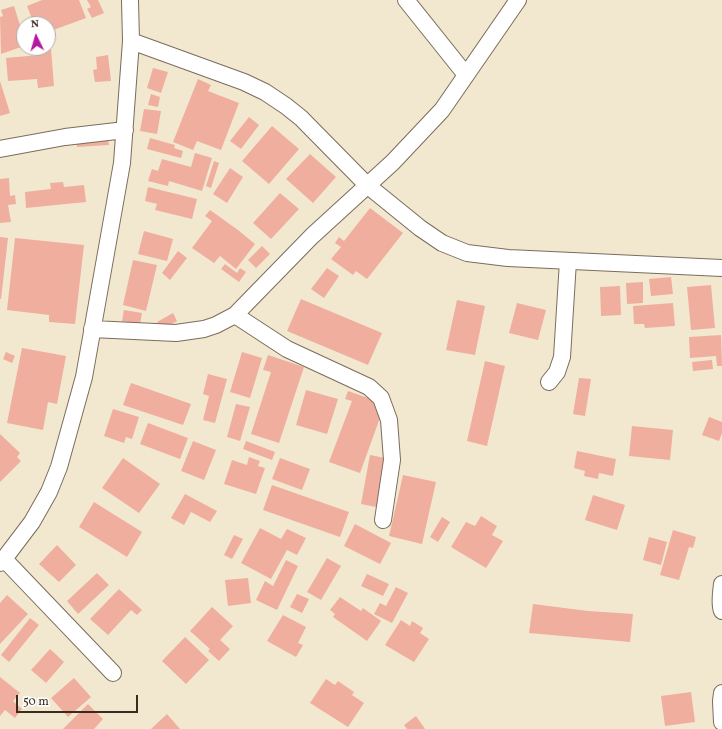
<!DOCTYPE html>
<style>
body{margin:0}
#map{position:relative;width:722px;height:729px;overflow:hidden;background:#f2e8d0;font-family:Vollkorn,serif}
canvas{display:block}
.north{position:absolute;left:16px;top:16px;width:40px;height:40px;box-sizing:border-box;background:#fff;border:1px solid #b1aaa5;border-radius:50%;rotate:355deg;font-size:11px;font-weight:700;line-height:16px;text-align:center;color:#3b2a1e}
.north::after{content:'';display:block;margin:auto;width:14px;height:18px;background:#b5179e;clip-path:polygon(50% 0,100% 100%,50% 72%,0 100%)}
.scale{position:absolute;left:16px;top:695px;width:122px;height:18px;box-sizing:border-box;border:2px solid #3b2a1e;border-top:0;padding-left:5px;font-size:12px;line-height:14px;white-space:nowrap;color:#3b2a1e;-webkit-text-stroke:3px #fff;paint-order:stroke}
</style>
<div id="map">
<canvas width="722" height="729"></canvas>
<div class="north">N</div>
<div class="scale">50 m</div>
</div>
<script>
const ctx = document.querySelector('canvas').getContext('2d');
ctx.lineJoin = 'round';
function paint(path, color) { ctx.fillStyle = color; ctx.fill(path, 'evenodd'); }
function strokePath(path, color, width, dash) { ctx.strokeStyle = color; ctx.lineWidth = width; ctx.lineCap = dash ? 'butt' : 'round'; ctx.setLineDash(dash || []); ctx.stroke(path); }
paint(new Path2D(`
 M42,0h37l7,18 -38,14v-8h-14l-7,-18z
 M87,0h11l6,13 -12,5 -5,-9 4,-2z
 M14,6l10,32v8l-23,8 -1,-37 3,-1 -2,-6z
 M51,49l3,37 -16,2 -1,-9 -29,2 -2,-23 33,-3v-5z
 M108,55l3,26 -16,1 -2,-12 4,-1 -1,-12z
 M153,68l15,4 -7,21 -14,-5z
 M198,79l13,6 -3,6 31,12 -18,47 -24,-9 -4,9 -20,-8z
 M0,81l10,32 -10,3z
 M151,94l9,3 -2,10 -10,-2z
 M144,109l17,2 -4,23 -17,-3z
 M249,117l10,8 -18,24 -11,-8z
 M272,126l27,23 -30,35 -27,-23z
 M108,137l1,8 -32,2 -1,-8z
 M150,138l25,7 -1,3 9,3 -2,7 -34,-9z
 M195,153l17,5 -10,33 -33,-10 -1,5 -20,-5 4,-12 6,2 4,-12 29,8z
 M310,154l26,23 -23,26 -27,-24z
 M214,161l5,2 -8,25 -5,-2z
 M230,168l13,9 -16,26 -14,-9z
 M9,178l1,18 5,-1 1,9 -8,1 3,17 -11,1v-44z
 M63,182l1,5 20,-2 2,17 -60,6 -1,-16 26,-3 -1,-6z
 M148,187l49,12 -5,20 -37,-9 2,-6 -12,-3z
 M280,193l19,16 -28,30 -18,-16z
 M370,208l33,25 -36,46 -11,-8 -3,4 -22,-16 10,-12 -6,-4 4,-6 5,4z
 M210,210l28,20 17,14 -19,25 -16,-13 -6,7 -22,-15 20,-27 -7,-5z
 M144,231l29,8 -6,22 -29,-7z
 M0,237l8,1 -7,61h-1z
 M15,238l69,7 -9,79 -26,-2v-7l-42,-5z
 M262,246l8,8 -14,14 -8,-8z
 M178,251l9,7 -17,22 -8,-7z
 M133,260l24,5 -11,46 -23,-6z
 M225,264l12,9 3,-5 6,4 -7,10 -18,-13z
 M327,268l12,8 -15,22 -13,-9z
 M671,277l2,17 -22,2 -2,-17z
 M643,282v21l-16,1 -1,-21z
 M711,285l4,43 -24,2 -4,-43z
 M620,286l1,29 -20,1 -1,-29z
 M301,299l81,34 -14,32 -81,-34z
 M457,300l28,6 -10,49 -29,-5z
 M517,303l29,7 -8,30 -29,-7z
 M673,303l2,23 -30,2 -1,-4h-10l-1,-18z
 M124,310l18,3 -2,11 -18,-3z
 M173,313l4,8 -16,9 -4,-8z
 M721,335l1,31h-5l-1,-10 -26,2 -1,-21z
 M22,348l44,8 -9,48 -9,-2 -5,28 -36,-7z
 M6,352l9,4 -3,7 -9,-4z
 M242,352l20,6 -12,40 -20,-6z
 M268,355l36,12 -25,76 -28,-9 20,-62 -8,-2z
 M712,360l1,9 -20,2 -1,-9z
 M485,361l20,5 -18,80 -20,-5z
 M208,374l19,5 -12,44 -12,-3 6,-24 -6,-2z
 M579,378l12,1 -6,37 -12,-2z
 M131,383l60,21 -8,21 -60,-20z
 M306,390l32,9 -11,35 -31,-9z
 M348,391l37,13 -25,69 -31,-11 23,-61 -7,-2z
 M236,404l14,3 -10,34 -13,-4z
 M113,409l26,8 -7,22 -6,-2 -2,6 -20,-7z
 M709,417l13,5v11l-3,8 -17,-6z
 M148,423l40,15 -8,21 -40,-15z
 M632,426l41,4 -3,30 -41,-4z
 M0,434l20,19 -3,4 4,4 -21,21z
 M193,441l23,9 -12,30 -23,-9z
 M246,441l29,11 -3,8 -29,-11z
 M577,451l39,8 -3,17 -14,-3 -1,6 -14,-3 1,-5 -11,-3z
 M370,455l20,4 -9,49 -20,-4z
 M249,457l11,4 -2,5 7,2 -9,26 -32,-10 8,-24 15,5z
 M123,458l37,26 -21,29 -37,-25z
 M280,458l30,11 -8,21 -30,-11z
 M403,475l33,7 -14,62 -33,-8z
 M272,485l77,27 -9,25 -77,-27z
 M185,494l32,17 -7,11 -19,-10 -7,13 -13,-7z
 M593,495l32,10 -8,25 -32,-10z
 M94,502l48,30 -15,25 -48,-30z
 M481,516l16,10 -5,9 11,6 -17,27 -35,-21 15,-25 9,4z
 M442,517l8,5 -12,20 -8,-5z
 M355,524l36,19 -11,21 -36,-18z
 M260,528l21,11 6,-10 19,9 -9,17 -10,-5 -16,29 -30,-16z
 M673,530l23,7 -3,11 -4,-1 -10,33 -19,-5z
 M234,535l9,4 -11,20 -8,-4z
 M649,537l18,5 -6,23 -18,-5z
 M57,545l19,20 -17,17 -20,-18z
 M327,558l14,8 -20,34 -14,-8z
 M286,560l12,6 -21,44 -21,-10 9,-19 8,5z
 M97,573l12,12 -31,29 -11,-13z
 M367,574l22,10 -6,12 -22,-10z
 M248,578l3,25 -23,3 -3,-26z
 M396,587l12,6 -16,30 -18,-9 6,-11 6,3z
 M119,589l23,21 -5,5 -6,-5 -23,25 -18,-16z
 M297,594l12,5 -7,14 -12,-6z
 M7,595l21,19 -28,30v-41z
 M340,597l21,14 2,-3 18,13 -14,20 -34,-24 2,-3 -5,-4z
 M533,604l55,7 45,3 -3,28 -101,-9z
 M212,607l21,19 -13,14 10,9 -11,12 -11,-10 2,-2 -20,-18z
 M283,615l23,12 -8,16 5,2 -7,12 -29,-16z
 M30,618l9,7 -30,37 -8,-7z
 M401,620l9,6 2,-5 11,7 -3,5 9,6 -15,23 -29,-17z
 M185,637l24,23 -23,24 -24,-23z
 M50,649l14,13 -18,21 -15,-13z
 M0,677l20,16 -7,8 9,8 -7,9 -10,-8 -5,6z
 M74,678l17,19 -23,20 -17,-19z
 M326,679l9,6 3,-4 16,11 -2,3 12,8 -16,24 -38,-24z
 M691,692l4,30 -30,4 -4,-30z
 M88,704l15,15 -9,10h-31z
 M167,714l13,15h-29z
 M416,716l9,13h-18l-3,-4z`), '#f0ae9f');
const street = new Path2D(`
 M406,0l60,75
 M131,41l113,41 21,10 21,14 15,12 66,67 53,43 22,15 25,10 41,5 214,10
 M0,149l65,-12 60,-7
 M235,315l52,34 82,38 12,11 8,22 3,40 -9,60
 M92,329l84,4 28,-4 12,-4 19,-10 77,-79 81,-74 49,-52 76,-110
 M549,382l8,-10 5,-15 6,-96
 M4,559l109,114
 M0,563l4,-4 28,-37 17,-30 10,-25 25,-90 38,-214 9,-122 -1,-41
 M722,584c-1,9 -3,19 0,27
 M722,693l-1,8 1,21`);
strokePath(street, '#7b6c5c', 18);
strokePath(street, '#fff', 16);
</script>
